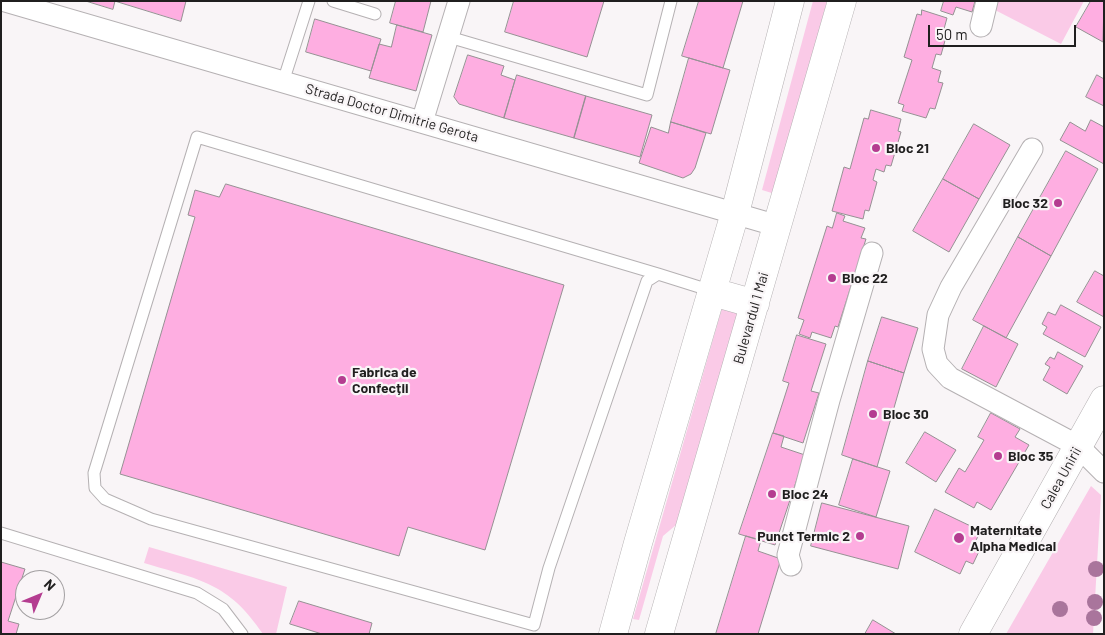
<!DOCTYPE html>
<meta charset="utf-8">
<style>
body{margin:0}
#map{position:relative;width:1105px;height:635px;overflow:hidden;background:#f9f5f7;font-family:Barlow,sans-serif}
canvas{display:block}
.frame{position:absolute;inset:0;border:2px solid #201f1f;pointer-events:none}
.north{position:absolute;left:15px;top:570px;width:50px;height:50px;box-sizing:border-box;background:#f9f5f7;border:1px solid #a29fa1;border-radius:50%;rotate:45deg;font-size:14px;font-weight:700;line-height:20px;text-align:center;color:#201f1f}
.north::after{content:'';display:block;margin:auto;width:18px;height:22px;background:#b43c90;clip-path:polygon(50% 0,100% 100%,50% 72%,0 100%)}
.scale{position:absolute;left:928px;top:25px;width:148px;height:22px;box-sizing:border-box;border:2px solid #201f1f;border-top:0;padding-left:6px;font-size:15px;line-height:18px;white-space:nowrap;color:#201f1f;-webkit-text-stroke:4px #f9f5f7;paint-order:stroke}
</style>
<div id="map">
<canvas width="1105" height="635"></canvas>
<div class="frame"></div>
<div class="north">N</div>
<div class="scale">50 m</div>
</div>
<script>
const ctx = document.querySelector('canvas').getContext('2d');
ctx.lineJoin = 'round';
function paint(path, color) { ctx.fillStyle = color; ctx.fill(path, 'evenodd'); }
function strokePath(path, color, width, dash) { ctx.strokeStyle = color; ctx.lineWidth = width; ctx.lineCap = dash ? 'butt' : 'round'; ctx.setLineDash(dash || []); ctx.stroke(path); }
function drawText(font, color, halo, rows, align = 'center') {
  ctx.font = font + ' Barlow,sans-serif'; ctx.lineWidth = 4.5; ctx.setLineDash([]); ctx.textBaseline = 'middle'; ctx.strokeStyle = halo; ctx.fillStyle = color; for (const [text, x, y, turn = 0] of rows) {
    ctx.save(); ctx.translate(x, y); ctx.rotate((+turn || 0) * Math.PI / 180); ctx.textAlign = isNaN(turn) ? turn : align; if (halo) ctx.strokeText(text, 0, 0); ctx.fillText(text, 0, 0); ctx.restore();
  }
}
paint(new Path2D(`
 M813,1h14l-52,193 -13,-4z
 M998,1h86l-23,43 -66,-34z
 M722,308l16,5 -62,212 -13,11 -24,84 -6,-1z
 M1091,486l10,9 -8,139h-87z
 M149,547l138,40 -11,47h-13c-35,-52 -63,-54 -119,-71z`), '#facae7');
const building = new Path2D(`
 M86,1h29l-2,8z
 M115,1h71l-5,20z
 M396,1h35l-8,31 -33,-9z
 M514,1h90l-17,56 -82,-25z
 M699,1h44l-20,67 -41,-12z
 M944,1h31l-3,11 -16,-5 -3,8 -12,-4z
 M1091,1h13l-1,41 -27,-15z
 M922,10l25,8 -3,11 4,1 -7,25 -5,-1 -4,14 9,3 -3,11 5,1 -8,26 -5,-1 -4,10 -24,-7 2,-6 -6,-2 14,-43 -8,-3 13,-43 4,1z
 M315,19l66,20 -10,32 -65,-19z
 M397,25l35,10 -16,56 -47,-13 10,-34 12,3z
 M468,55l36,11 -3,9 14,5 -11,38 -45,-14 -5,-7z
 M689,58l41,12 -19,64 -40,-12z
 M517,75l69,21 -12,42 -70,-20z
 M1097,75l7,4v27l-18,-9z
 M586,96l66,19 -12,42 -66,-19z
 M871,110l30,9 -3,12 3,1 -10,34 -5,-1 -2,7 -8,-3 -3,11 4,2 -8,29 -4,-1 -2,9 -31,-8 12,-44 6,2 14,-51 4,1z
 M1091,120l13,7v37l-44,-24 10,-18 15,9z
 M671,122l35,11 -11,35 -4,6 -8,4 -44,-15 12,-36 17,6z
 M974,124l36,21 -31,54 -36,-20z
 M1066,151l32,18 -47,87 -33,-19z
 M943,179l36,20 -30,53 -36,-21z
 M226,184l338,101 -79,265 -77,-23 -9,29 -279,-82 75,-257 -7,-2 7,-25 24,7z
 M837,213l8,3 -2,5 22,7 -4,10 5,1 -28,88 -3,-1 -4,12 -19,-6 -2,6 -11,-4 5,-14 -6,-2 29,-92 5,2z
 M1018,237l33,19 -45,82 -33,-18z
 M1095,271l9,5v41l-27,-15z
 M1061,305l40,22 -16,30 -42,-23 4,-7 -5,-3 6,-12 7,3z
 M882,317l36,11 -14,45 -36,-12z
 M984,326l34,18 -22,43 -34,-18z
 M797,335l29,9 -15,47 8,2 -16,50 -30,-10 16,-50 -6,-2z
 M1058,352l25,14 -16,28 -24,-14 7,-13 -5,-3 5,-7 4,2z
 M868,361l36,12 -27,94 -35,-12z
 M991,413l29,16 -5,8 14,8 -38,65 -14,-8 -3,6 -29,-16 14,-24 6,4 19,-32 -6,-3z
 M925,432l31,18 -20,32 -30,-19z
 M773,433l11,3 -3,11 24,8 -30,90 -36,-11z
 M853,459l37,12 -14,46 -37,-12z
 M822,503l87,23 -11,43 -87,-23z
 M935,509l46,22 -6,11 7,3 -9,19 -7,-3 -6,13 -45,-22z
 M746,536l15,4 -3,11 23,8 -23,75h-42z
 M1,562l24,7 -17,52 11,3 -3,10h-15z
 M299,601l73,22 -3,11h-47l-32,-10z
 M873,620l23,14h-31z`);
paint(building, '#feaee1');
strokePath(building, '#959193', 1);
const service = new Path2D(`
 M333,1l42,13
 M449,37l198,58 24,-94
 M283,82l26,-81
 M658,274l-461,-137 -103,336 1,15 10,11 46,20 383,106 15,-57 98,-287 11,-7 54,17
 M1,533l196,60 26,16 19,25`);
const minor = new Path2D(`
 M5,1l773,225
 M981,26l6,-25
 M422,122l37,-121
 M1032,149l-81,138 -13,28 -5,34 4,15 13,14 128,68 26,26
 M791,565l-3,-10 41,-155 43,-147`);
const secondary = new Path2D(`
 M713,292l42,12
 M613,634l25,-91 97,-330 55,-212
 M659,634l183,-633
 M973,634l131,-234`);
strokePath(service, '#b5b1b3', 13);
strokePath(minor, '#b5b1b3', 23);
strokePath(secondary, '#b5b1b3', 29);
strokePath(service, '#fff', 11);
strokePath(minor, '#fff', 21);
strokePath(secondary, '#fff', 28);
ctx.fillStyle = '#a9759c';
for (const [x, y] of [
 [1096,569],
 [1095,602],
 [1060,609],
 [1094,618]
]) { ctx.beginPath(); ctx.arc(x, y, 8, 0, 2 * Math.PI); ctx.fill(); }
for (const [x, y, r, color] of [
 [876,148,5,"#b43c90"],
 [1058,203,5,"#b43c90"],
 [832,278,5,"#b43c90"],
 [342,380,5,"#b43c90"],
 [873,414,5,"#b43c90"],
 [998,456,5,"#b43c90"],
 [772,494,5,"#b43c90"],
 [860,536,5,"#b43c90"],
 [959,538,6,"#b43c90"]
]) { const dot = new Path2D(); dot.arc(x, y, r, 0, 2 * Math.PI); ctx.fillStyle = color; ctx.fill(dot); strokePath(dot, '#f9f5f7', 2); }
drawText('14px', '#201f1f', '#f9f5f7', [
 ["Strada Doctor Dimitrie Gerota",392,113,16],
 ["Bulevardul 1 Mai",751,318,-74],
 ["Calea Unirii",1061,478,-61]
]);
drawText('bold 14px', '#201f1f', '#f9f5f7', [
 ["Bloc 21",886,148],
 ["Bloc 32",1048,203,"right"],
 ["Bloc 22",842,278],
 ["Fabrica de",352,372],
 ["Confecții",352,388],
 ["Bloc 30",883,414],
 ["Bloc 35",1008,456],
 ["Bloc 24",782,494],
 ["Maternitate",970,530],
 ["Alpha Medical",970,546],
 ["Punct Termic 2",850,536,"right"]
], 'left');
</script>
